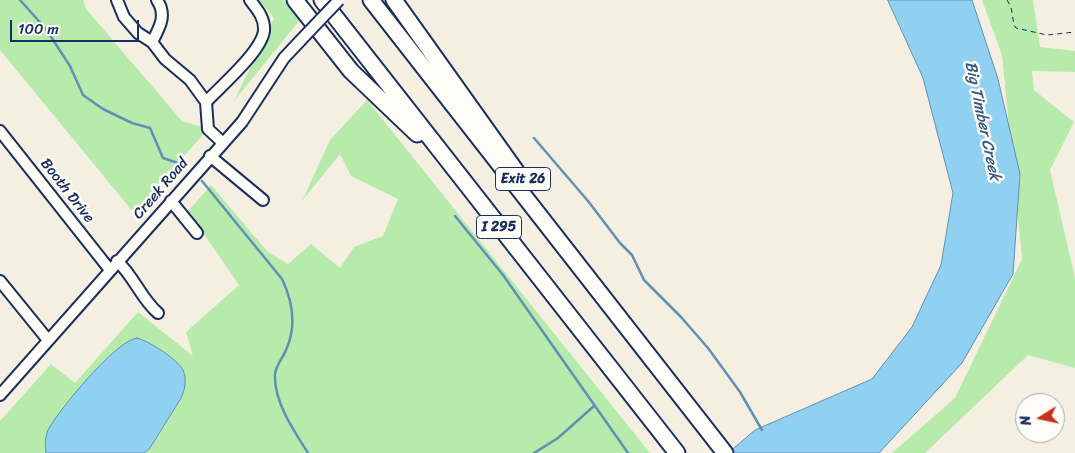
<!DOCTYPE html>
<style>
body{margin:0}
#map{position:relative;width:1075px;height:453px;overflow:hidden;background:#f5efe1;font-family:Sriracha,sans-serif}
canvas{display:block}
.north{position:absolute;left:1015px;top:393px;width:50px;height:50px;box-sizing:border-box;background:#fdfcf7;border:1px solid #a3aaba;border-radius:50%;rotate:260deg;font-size:14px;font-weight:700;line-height:20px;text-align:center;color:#1b2f5e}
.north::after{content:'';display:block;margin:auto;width:18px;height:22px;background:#c8321e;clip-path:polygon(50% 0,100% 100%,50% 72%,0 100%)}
.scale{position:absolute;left:10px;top:20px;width:129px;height:22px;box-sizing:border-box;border:2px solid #1b2f5e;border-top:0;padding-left:6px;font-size:15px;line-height:18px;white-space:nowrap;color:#1b2f5e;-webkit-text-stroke:4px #fdfcf7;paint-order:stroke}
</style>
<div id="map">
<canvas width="1075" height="453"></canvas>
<div class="north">N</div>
<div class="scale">100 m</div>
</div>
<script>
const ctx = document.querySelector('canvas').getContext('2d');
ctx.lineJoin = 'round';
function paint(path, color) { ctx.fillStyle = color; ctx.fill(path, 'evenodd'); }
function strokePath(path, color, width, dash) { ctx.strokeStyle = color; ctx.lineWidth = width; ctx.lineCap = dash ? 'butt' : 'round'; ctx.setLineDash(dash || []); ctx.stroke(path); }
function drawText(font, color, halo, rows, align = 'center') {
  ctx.font = font + ' Sriracha,sans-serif'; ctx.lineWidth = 5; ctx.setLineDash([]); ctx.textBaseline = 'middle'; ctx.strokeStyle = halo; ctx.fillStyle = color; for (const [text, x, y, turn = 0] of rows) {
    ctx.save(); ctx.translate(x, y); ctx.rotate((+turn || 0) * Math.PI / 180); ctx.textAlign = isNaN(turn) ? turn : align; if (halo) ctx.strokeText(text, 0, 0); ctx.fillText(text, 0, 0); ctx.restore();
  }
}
paint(new Path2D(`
 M0,0h83l3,9 96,112 26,8 -74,84 -134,-163z
 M259,0h24l16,21 -65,80 40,-83z
 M982,0h51l7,47 35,4v21l-43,-1 2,19 40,32 -24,48 25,108v90l-47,-13 -103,98h-33l63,-55 67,-139 -20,-204z
 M367,100l283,353h-650v-32l51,-57 24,19 63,-71 55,44 -7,-24 53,-47 -51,-74 23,-26 57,67 20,12 23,-20 29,24 14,-21 29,-11 15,-37 -47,-23 -11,-22 -38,47 28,-61z`), '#b7ebac');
const water = new Path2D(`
 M888,0h84l26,79 22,95 -7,100 -51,89 -83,90h-151l27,-23 117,-51 40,-52 29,-62 12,-72 -30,-115z
 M137,338c12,3 40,21 46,32 4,9 2,20 -2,28l-31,50 -6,5h-98c-1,-8 -1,-15 2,-23 10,-19 68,-90 89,-92z`);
paint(water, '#90d0f1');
strokePath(water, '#6190b6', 1);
strokePath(new Path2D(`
 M20,0l26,29 24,37 13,29 20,14 29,14 18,5 13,30 24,8
 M534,138l54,63 32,42 12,12 12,25 37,37 27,31 32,44 22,38
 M202,181l80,98c11,23 15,47 4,71 -3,8 -11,16 -11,25 -1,27 19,56 33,78
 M455,216l48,59 125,178
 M534,453l24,-15 36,-32`), '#6190b6', 2.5);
const minor = new Path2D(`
 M117,0l7,17 14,16 14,9 13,17 25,21 16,22
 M152,42c8,-15 15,-27 5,-42
 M0,131l110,139
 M223,143l-15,-14 -2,-27c15,-16 55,-50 58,-71 1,-13 -7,-22 -14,-31
 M210,156l53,44
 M171,201l26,32
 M117,261c17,15 24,38 41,52
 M0,281l48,59
 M0,395l242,-273 42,-64 16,-17`);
const highway = new Path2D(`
 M295,0l56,71 66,63
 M322,0l355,453
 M371,0l354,453
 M394,0l122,171`);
strokePath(minor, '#1b2f5e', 14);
strokePath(highway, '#1b2f5e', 19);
strokePath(new Path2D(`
 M1007,0l4,7 3,18 2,3 31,7 28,-3`), '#1b2f5e', 1, [5, 4]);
strokePath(minor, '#fdfcf7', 10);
strokePath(highway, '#fdfcf7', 15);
const minorBridge = new Path2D(`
 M300,41l39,-41`);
strokePath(minorBridge, '#1b2f5e', 14, []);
strokePath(minorBridge, '#fdfcf7', 10);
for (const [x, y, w] of [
 [523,179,55],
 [499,227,45]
]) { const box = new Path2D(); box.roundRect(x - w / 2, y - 11.5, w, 23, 4); ctx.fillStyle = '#fdfcf7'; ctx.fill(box); strokePath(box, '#1b2f5e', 1); }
drawText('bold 14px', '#1b2f5e', null, [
 ["Exit 26",523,179],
 ["I 295",499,227]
]);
drawText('15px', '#1b2f5e', '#fdfcf7', [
 ["Creek Road",161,189,-49],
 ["Booth Drive",67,191,52]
]);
drawText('italic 16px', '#385783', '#fdfcf7', [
 ["Big Timber Creek",982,121,78]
]);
</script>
